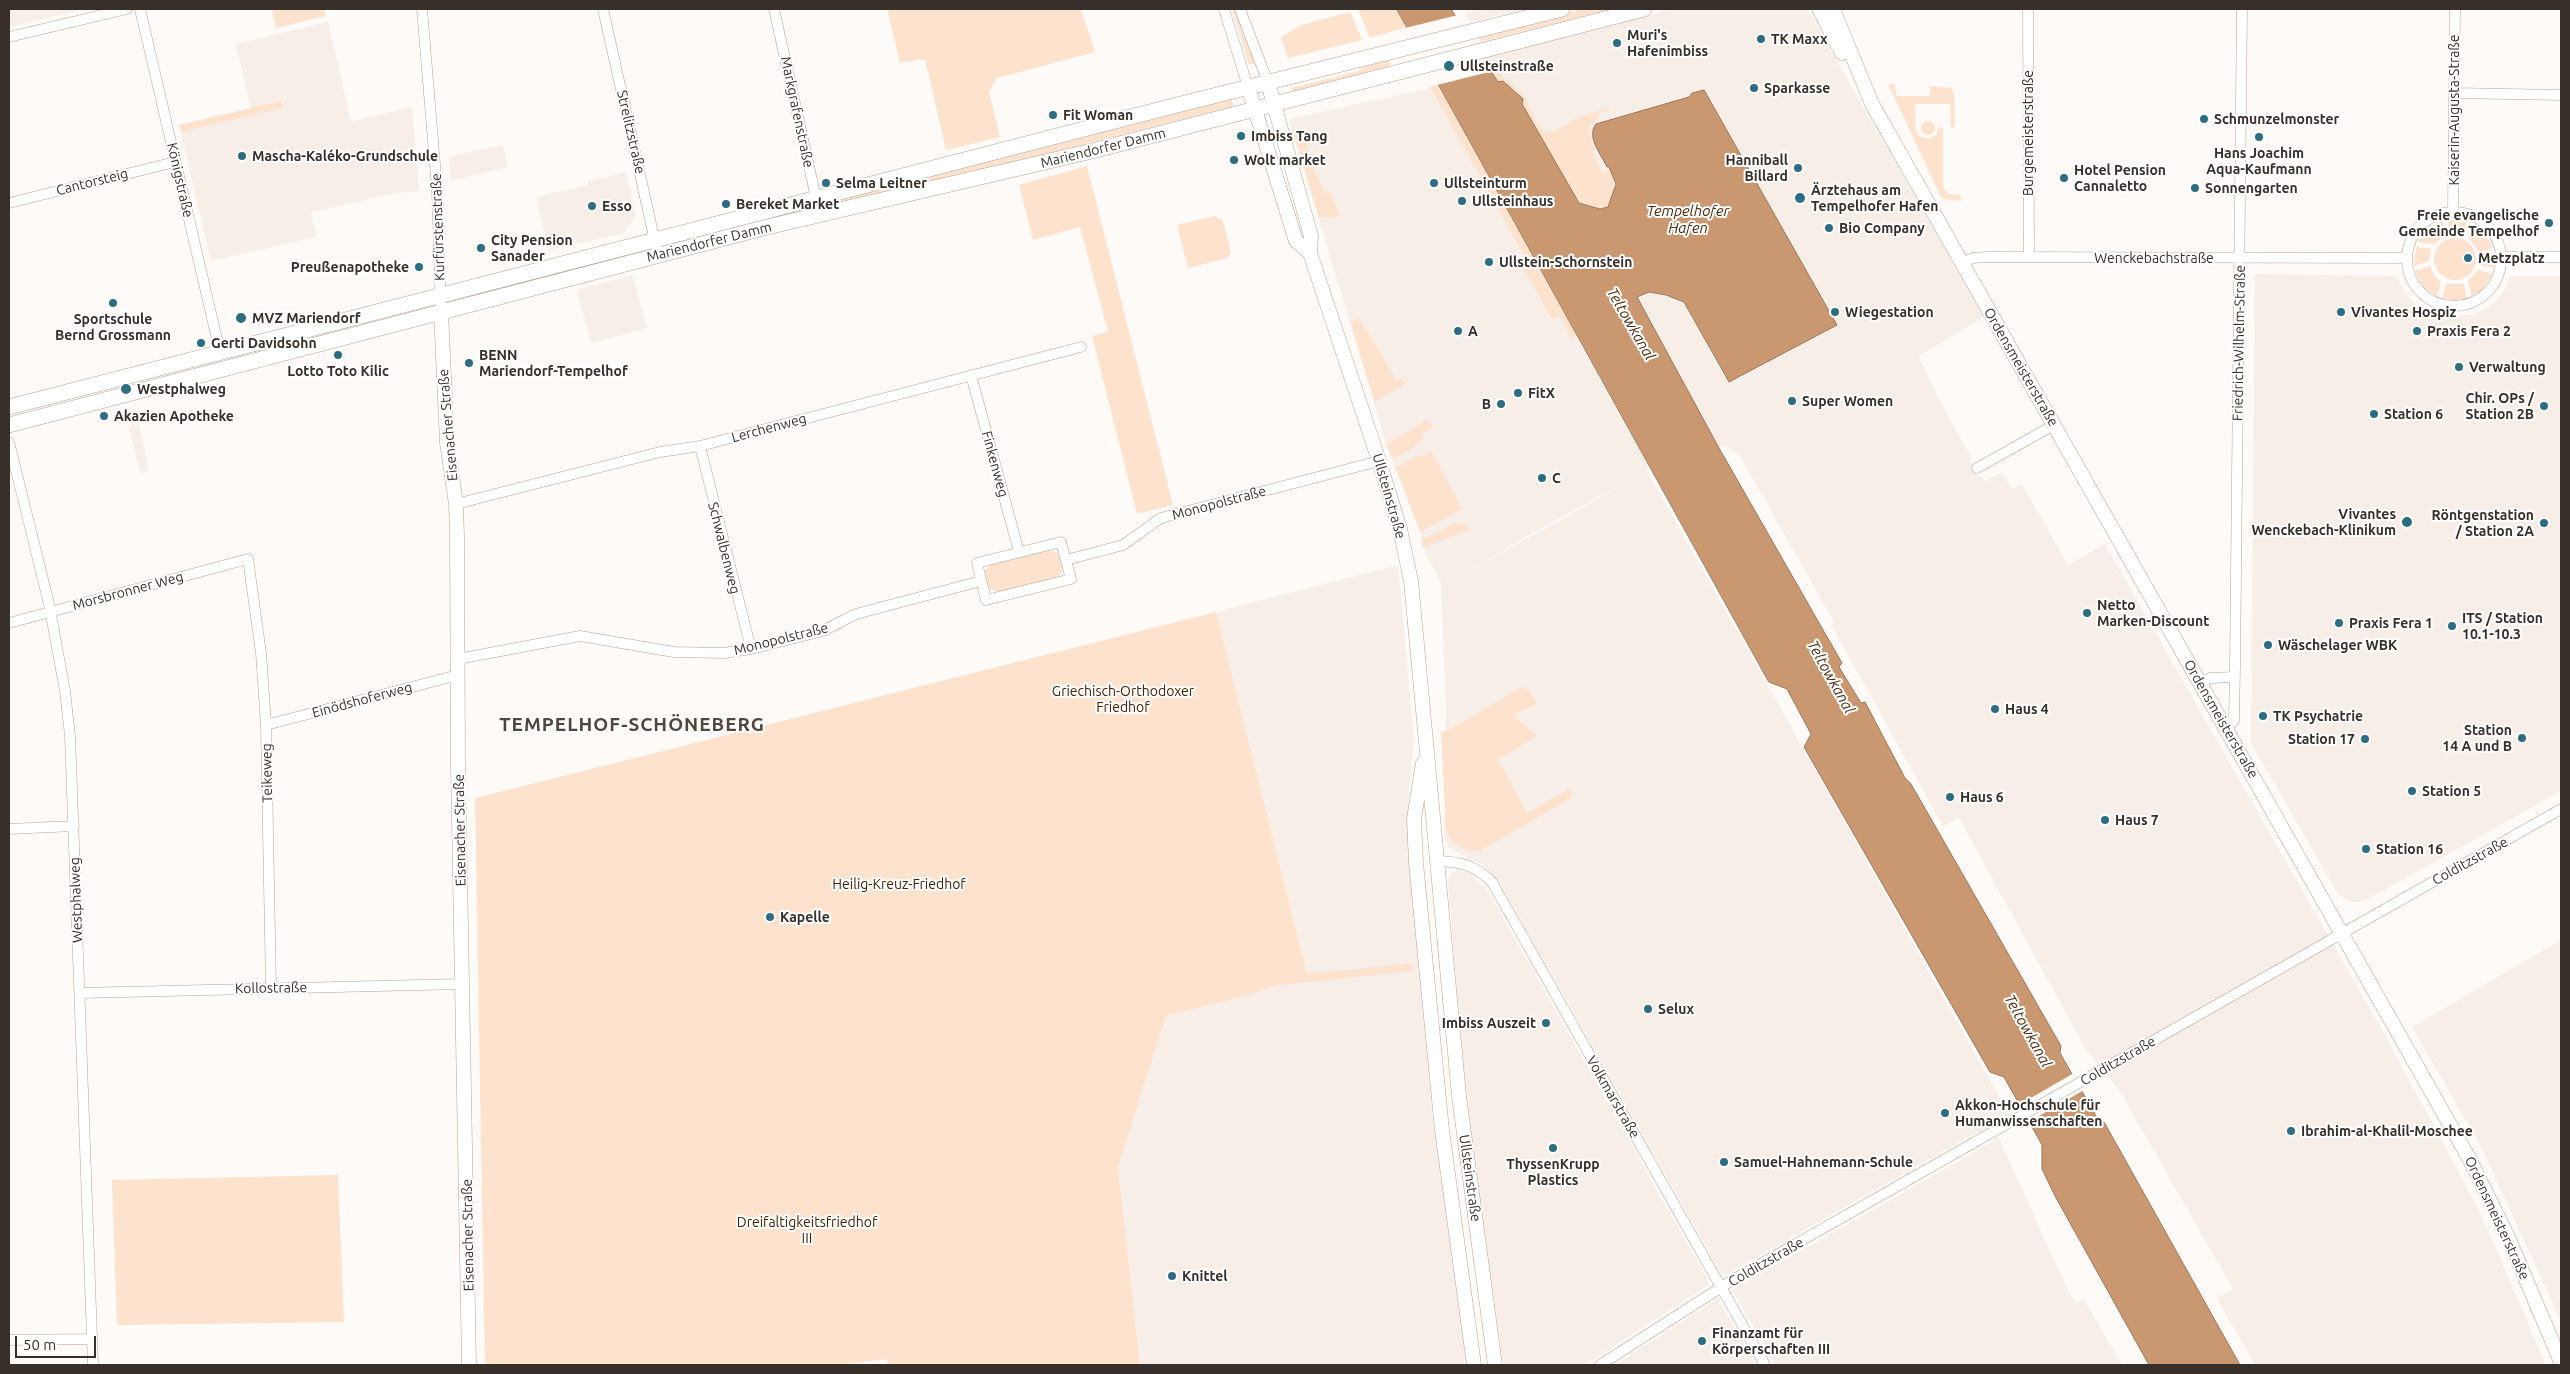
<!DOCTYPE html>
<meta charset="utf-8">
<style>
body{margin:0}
#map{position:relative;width:2570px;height:1374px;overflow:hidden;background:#fefaf8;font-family:Ubuntu,sans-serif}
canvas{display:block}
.frame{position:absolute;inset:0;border:10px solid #362f2a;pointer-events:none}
.scale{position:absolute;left:15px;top:1336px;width:81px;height:22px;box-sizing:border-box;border:2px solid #362f2a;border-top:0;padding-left:6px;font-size:15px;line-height:18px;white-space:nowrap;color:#362f2a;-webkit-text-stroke:4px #fff;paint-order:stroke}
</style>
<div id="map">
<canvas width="2570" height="1374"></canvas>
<div class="frame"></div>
<div class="scale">50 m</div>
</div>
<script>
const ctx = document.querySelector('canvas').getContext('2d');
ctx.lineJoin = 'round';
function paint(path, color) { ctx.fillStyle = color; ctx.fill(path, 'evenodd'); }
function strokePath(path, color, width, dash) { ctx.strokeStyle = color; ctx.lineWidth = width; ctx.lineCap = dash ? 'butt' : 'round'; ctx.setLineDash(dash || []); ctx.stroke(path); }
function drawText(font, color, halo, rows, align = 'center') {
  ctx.font = font + ' Ubuntu,sans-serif'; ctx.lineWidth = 4; ctx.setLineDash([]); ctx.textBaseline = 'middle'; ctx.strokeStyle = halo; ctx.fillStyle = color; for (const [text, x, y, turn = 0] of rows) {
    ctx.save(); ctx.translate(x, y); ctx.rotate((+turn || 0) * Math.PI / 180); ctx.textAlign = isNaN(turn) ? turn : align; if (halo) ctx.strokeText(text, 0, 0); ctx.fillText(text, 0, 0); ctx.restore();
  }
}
paint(new Path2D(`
 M9,9h75l-75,18z
 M1481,9h42l-53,13 -5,-9z
 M1674,9h133l177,308 -65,39 16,36 37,67 -2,3 8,15 3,-1 4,5 17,-9 10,17 10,-5 46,81 37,-21 282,495 93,173 66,153h-291l-38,-67 16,-9 -115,-201 -31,-37 -128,-233 -16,8 -112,-202 3,-2 -94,-166 -13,-10 -8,2 -83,-151 13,-6 17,4 18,7 41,76 7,4 105,-57 -133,-235 -12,3 -3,4 -93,27 19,55 -36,24 -97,-145z
 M328,22l23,100 61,-15 7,84 -22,2 -86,19 5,25 -105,24 -32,-136 72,-17 -15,-64z
 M1436,87l213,380 -2,4 363,645 -38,19 -247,140 -6,-6 -220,-388 -16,-16 -34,-17 -5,-11 2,-127 -5,-128 -18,-34 -3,-16 -34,-88 -97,-325zM1616,488v1l-149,83 79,-47z
 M503,145l5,22 -58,14 -1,-24z
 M626,172l10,43 -12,18 -75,17 -13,-53 52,-12v-4z
 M2255,274l142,2 8,17 11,12 19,10h37l19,-9 13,-15 7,-15h50v515l-198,111h-12l-13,-8 -87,-151z
 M632,275l15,53 -56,15 -14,-53z
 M139,423l10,47 -8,3 -13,-47z
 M1398,565l16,172 -7,81 15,184 11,118 34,245h-327l-22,-198 48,-151 79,-20 29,-10 35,-4 -93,-370z
 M1458,870l13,4 17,17 222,393 -125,81h-82l-28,-197 -14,-128 -13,-159 2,-7z
 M2561,940v381l-81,-176 -68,-118z
 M1998,1136l70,155 8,13 8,-5 38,66h-346l-44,-75 255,-145z
 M1718,1299l39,66h-142l102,-66z`), '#f7eee7');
paint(new Path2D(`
 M272,9h52l2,7 -50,12z
 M887,9h194l14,43 -98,26 -8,14 11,45 -54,13 -21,-91 -25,4z
 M1232,9h3l20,54 -6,2z
 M1358,9h39l10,18 -37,11z
 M1582,9h30l-131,33 -3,-6z
 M1350,12l12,28 -74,18 -7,-21 20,-12z
 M1390,59v7l-98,26 -1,-4 68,-17 12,-8z
 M1490,71h7l27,25 14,29 8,7 11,-2 22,-13 29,-9 1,3 -11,2 1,5 -7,4 -4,10 7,18 -3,2 10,21 9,-3c6,14 3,24 -3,37l-8,2 -23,-7 -55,-98 1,-5 -19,-18 -6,1z
 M1440,84l137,252 -5,3 -12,-22 -7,3 -34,-59 6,-4 -95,-170z
 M1888,84h7l1,12h32l2,-2v-8l21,2 3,6 1,33h-4l-1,-23h-35v24l4,8 9,3 8,-4 3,-8 4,1v60l6,6 12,1v6l-17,-2 -4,-4z
 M1231,99l3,7 -175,45 -222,53 -1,-3z
 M281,101l2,7 -102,24 -2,-7z
 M1921 128a7 7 0 1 1 14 0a7 7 0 1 1-14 0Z
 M1301,128c7,18 14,51 25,65l5,-1 8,23 -5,3 -15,-1 -27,-87z
 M1087,166l86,339 -36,9 -45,-178 16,-4 -28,-105 -47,13 -14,-55z
 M1215,216l8,5 8,31 -3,6 -40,10 -11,-43z
 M2457,219l11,2 -4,14 -13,-1 -4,-14z
 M2442,221l4,14 -12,9 -16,-2 7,-11z
 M2472,223l11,7 10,17 -13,6 -12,-16z
 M2434 259a21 21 0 1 1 42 0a21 21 0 1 1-42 0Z
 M2416,247l15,2 -2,12 -15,5z
 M2494,252v16l-14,-3v-7z
 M2430,266l4,9 7,7 -4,15 -14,-11 -8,-15z
 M2478,270l15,4 -11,16 -11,7 -3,-16z
 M2446,284h18l3,15 -10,2 -15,-3z
 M1359,318l38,63 5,-3 4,5 -31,19 -24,-79z
 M1427,420l7,7 -12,7 2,5 -9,5 1,2 -23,13 -7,-15z
 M1431,451l31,58 -42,23 -24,-64 24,-14 2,3z
 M1453,523l13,2 4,4 -47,19 -2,-9 19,-7z
 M1048,550l9,2c6,7 8,17 2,25l-60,16 -10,-4 -5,-17 7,-8z
 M1216,612l91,362 105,-11 1,8 -139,15 -29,10 -79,20 -48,151 22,198h-252l-1,-6 -48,6h-354l-10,-567z
 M1522,687l7,3 8,14 -24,11 24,21 -39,24 29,53 42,-24 4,8 -92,53 -12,1 -18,-10 -5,-12 -5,-97 10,-3z
 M338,1175l6,147 -227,3 -5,-145z`), '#fde2ce');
const water = new Path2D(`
 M1397,9h54l47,73 5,-1 20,18 -1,5 57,99 21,6 8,-2 8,-23 -7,-17h-2c-6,-13 -21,-30 -11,-43l93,-27 3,-4 12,-3 133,235 -108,57 -45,-80 -18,-7 -17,-3 -12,5 82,151 123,215 -3,4 22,36 4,-1 40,76 6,6 150,262 -1,7 39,68 5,1 136,243h-91l-94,-169 -13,-27v-24l-38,-68 -14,-5 -186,-325 7,-13 -24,-45 -18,-7z`);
paint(water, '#c99871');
strokePath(water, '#9d785c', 1);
paint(new Path2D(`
 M1458,15l35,56 -56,14 -32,-57z
 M2074,1073l10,17 -57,33 -10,-17z`), '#fefaf8');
const street = new Path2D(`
 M140,9l80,343
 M422,9l15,180 4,122
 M603,9l55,246
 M774,9l46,207
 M1224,9l24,78
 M1240,9l28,74
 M2028,9l1,248
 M9,37l118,-28
 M2454,93l107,2
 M9,203l166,-41
 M2453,211l2,-202
 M2407 259a47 47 0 1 1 94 0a47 47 0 1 1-94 0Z
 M2502,257h59
 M1962,263l11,-5 15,-1 418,1
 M971,375l48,177
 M9,442l40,162 16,87 5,45 23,629
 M700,446l51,203
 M1977,468l77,-43
 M456,504l204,-52 40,-6 381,-99
 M1061,542l10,37 -85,21 -9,-37z
 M1066,560l57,-15 38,-27 218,-57
 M9,623l239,-64 13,94 5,72 5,263
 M458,659l122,-23 94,16 50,1 27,-4 72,-18 33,-17 125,-33
 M2201,683l9,-5 25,-1
 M266,725l192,-50
 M2226,727l8,-6 1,-55 7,-657
 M9,829l65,-3
 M1438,861c23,1 37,4 54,21l273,483
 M80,993l383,-9
 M9,1340l83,-1
 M1600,1365l134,-86 827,-470`);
const secondary = new Path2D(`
 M1819,9l23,44
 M1833,9l39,95 598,1056 38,77 53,125
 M1268,83l43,153 -1,17 69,208 21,68 11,52 48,515 36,269
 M1248,87l48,154 14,12
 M441,311l6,132 9,61 1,33 1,227 11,601
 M1423,763l-9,56 2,44 26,267 32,235`);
const primary = new Path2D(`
 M9,407l1164,-301 389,-97
 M9,425l758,-198 325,-76 552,-142`);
strokePath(street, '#b3a397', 11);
strokePath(secondary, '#b3a397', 15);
strokePath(primary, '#b3a397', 16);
strokePath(street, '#fff', 10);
strokePath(secondary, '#fff', 14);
strokePath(primary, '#fff', 15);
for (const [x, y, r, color] of [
 [1761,39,5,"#2e6c82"],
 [1617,43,5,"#2e6c82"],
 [1449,66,6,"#2e6c82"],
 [1754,88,5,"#2e6c82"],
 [1053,115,5,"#2e6c82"],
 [2204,119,5,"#2e6c82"],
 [1241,136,5,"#2e6c82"],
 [2259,137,5,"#2e6c82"],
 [242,156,5,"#2e6c82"],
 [1234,160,5,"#2e6c82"],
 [1798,168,5,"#2e6c82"],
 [2064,178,5,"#2e6c82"],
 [826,183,5,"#2e6c82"],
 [1434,183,5,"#2e6c82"],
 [2195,188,5,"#2e6c82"],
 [1800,198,6,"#2e6c82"],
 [1462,201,5,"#2e6c82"],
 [726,204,5,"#2e6c82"],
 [592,206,5,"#2e6c82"],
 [2549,223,5,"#2e6c82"],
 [1829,228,5,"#2e6c82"],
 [481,248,5,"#2e6c82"],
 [2468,258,5,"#2e6c82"],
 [1489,262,5,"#2e6c82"],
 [419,267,5,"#2e6c82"],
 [113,303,5,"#2e6c82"],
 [1835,312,5,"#2e6c82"],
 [2341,312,5,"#2e6c82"],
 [241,318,6,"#2e6c82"],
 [1458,331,5,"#2e6c82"],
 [2417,331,5,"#2e6c82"],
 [201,343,5,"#2e6c82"],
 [338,355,5,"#2e6c82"],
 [469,363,5,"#2e6c82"],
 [2459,367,5,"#2e6c82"],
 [126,389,6,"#2e6c82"],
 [1518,393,5,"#2e6c82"],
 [1792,401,5,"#2e6c82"],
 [1501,404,5,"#2e6c82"],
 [2544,406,5,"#2e6c82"],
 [2374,414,5,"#2e6c82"],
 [104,416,5,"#2e6c82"],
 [1542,478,5,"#2e6c82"],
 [2407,522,6,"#2e6c82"],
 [2544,523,5,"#2e6c82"],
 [2087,613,5,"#2e6c82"],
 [2339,623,5,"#2e6c82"],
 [2452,626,5,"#2e6c82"],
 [2268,645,5,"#2e6c82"],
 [1995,709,5,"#2e6c82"],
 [2263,716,5,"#2e6c82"],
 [2522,738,5,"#2e6c82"],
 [2365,739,5,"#2e6c82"],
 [2412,791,5,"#2e6c82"],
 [1950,797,5,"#2e6c82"],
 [2105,820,5,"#2e6c82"],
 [2366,849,5,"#2e6c82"],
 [770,917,5,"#2e6c82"],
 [1648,1009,5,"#2e6c82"],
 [1546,1023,5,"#2e6c82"],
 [1945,1113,5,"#2e6c82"],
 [2291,1131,5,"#2e6c82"],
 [1553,1148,5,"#2e6c82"],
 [1724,1162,5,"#2e6c82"],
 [1172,1276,5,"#2e6c82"],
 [1702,1341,5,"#2e6c82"]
]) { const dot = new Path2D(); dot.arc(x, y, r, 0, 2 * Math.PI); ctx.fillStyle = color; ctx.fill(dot); strokePath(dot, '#fff', 2); }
drawText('bold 14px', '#362f2a', '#fff', [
 ["Muri's",1627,35],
 ["Hafenimbiss",1627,51],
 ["TK Maxx",1771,39],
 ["Ullsteinstraße",1460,66],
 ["Sparkasse",1764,88],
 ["Fit Woman",1063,115],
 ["Schmunzelmonster",2214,119],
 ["Imbiss Tang",1251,136],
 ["Hans Joachim",2259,153,"center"],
 ["Aqua-Kaufmann",2259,169,"center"],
 ["Mascha-Kaléko-Grundschule",252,156],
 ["Wolt market",1244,160],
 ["Hanniball",1788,160,"right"],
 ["Billard",1788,176,"right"],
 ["Hotel Pension",2074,170],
 ["Cannaletto",2074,186],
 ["Selma Leitner",836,183],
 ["Ullsteinturm",1444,183],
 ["Sonnengarten",2205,188],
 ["Ärztehaus am",1811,190],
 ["Tempelhofer Hafen",1811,206],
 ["Ullsteinhaus",1472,201],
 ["Bereket Market",736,204],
 ["Esso",602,206],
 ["Freie evangelische",2539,215,"right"],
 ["Gemeinde Tempelhof",2539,231,"right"],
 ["Bio Company",1839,228],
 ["City Pension",491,240],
 ["Sanader",491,256],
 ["Metzplatz",2478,258],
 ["Ullstein-Schornstein",1499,262],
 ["Preußenapotheke",409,267,"right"],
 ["Wiegestation",1845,312],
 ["Vivantes Hospiz",2351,312],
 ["MVZ Mariendorf",252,318],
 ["Sportschule",113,319,"center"],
 ["Bernd Grossmann",113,335,"center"],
 ["A",1468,331],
 ["Praxis Fera 2",2427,331],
 ["Gerti Davidsohn",211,343],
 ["BENN",479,355],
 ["Mariendorf-Tempelhof",479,371],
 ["Verwaltung",2469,367],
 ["Lotto Toto Kilic",338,371,"center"],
 ["Westphalweg",137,389],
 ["FitX",1528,393],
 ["Chir. OPs /",2534,398,"right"],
 ["Station 2B",2534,414,"right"],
 ["Super Women",1802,401],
 ["B",1491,404,"right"],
 ["Station 6",2384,414],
 ["Akazien Apotheke",114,416],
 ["C",1552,478],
 ["Vivantes",2396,514,"right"],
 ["Wenckebach-Klinikum",2396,530,"right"],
 ["Röntgenstation",2534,515,"right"],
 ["/ Station 2A",2534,531,"right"],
 ["Netto",2097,605],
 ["Marken-Discount",2097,621],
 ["ITS / Station",2462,618],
 ["10.1-10.3",2462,634],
 ["Praxis Fera 1",2349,623],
 ["Wäschelager WBK",2278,645],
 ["Haus 4",2005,709],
 ["TK Psychatrie",2273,716],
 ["Station",2512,730,"right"],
 ["14 A und B",2512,746,"right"],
 ["Station 17",2355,739,"right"],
 ["Station 5",2422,791],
 ["Haus 6",1960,797],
 ["Haus 7",2115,820],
 ["Station 16",2376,849],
 ["Kapelle",780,917],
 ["Selux",1658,1009],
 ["Imbiss Auszeit",1536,1023,"right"],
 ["Akkon-Hochschule für",1955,1105],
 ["Humanwissenschaften",1955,1121],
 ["Ibrahim-al-Khalil-Moschee",2301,1131],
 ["Samuel-Hahnemann-Schule",1734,1162],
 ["ThyssenKrupp",1553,1164,"center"],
 ["Plastics",1553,1180,"center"],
 ["Knittel",1182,1276],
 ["Finanzamt für",1712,1333],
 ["Körperschaften III",1712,1349]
], 'left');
drawText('14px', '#362f2a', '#fff', [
 ["Kaiserin-Augusta-Straße",2454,110,-90],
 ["Markgrafenstraße",797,112,78],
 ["Strelitzstraße",631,132,77],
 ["Burgemeisterstraße",2028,133,-90],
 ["Mariendorfer Damm",1103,148,-14],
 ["Königstraße",180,180,77],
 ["Cantorsteig",92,182,-14],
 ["Kurfürstenstraße",438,227,-92],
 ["Mariendorfer Damm",709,242,-14],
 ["Wenckebachstraße",2154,258],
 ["Friedrich-Wilhelm-Straße",2239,343,-89],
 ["Ordensmeisterstraße",2021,367,60],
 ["Eisenacher Straße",448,425,-95],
 ["Lerchenweg",769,428,-15],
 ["Finkenweg",995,464,75],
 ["Ullsteinstraße",1389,496,74],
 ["Monopolstraße",1219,503,-15],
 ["Schwalbenweg",724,548,76],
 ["Morsbronner Weg",128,591,-15],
 ["Monopolstraße",781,639,-14],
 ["Einödshoferweg",362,700,-15],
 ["Ordensmeisterstraße",2221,719,60],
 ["Teikeweg",267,773,-91],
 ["Eisenacher Straße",460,830,-91],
 ["Colditzstraße",2470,861,-29],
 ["Westphalweg",76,900,-92],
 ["Kollostraße",271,988,-1],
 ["Colditzstraße",2118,1061,-30],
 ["Volkmarstraße",1613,1097,60],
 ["Ullsteinstraße",1470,1178,82],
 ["Ordensmeisterstraße",2497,1218,65],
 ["Eisenacher Straße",468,1235,-91],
 ["Colditzstraße",1766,1262,-30]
]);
drawText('14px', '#432303', '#fff', [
 ["Griechisch-Orthodoxer",1123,691],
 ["Friedhof",1123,707],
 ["Heilig-Kreuz-Friedhof",899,884],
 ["Dreifaltigkeitsfriedhof",807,1222],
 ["III",807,1238]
]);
drawText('italic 15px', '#4c2a0b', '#fff', [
 ["Tempelhofer",1688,211],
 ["Hafen",1688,228],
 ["Teltowkanal",1631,324,60],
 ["Teltowkanal",1831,677,61],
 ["Teltowkanal",2028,1031,61]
]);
ctx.letterSpacing = '1px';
drawText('bold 19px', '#53453b', '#fff', [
 ["TEMPELHOF-SCHÖNEBERG",632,725]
]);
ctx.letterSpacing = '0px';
</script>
